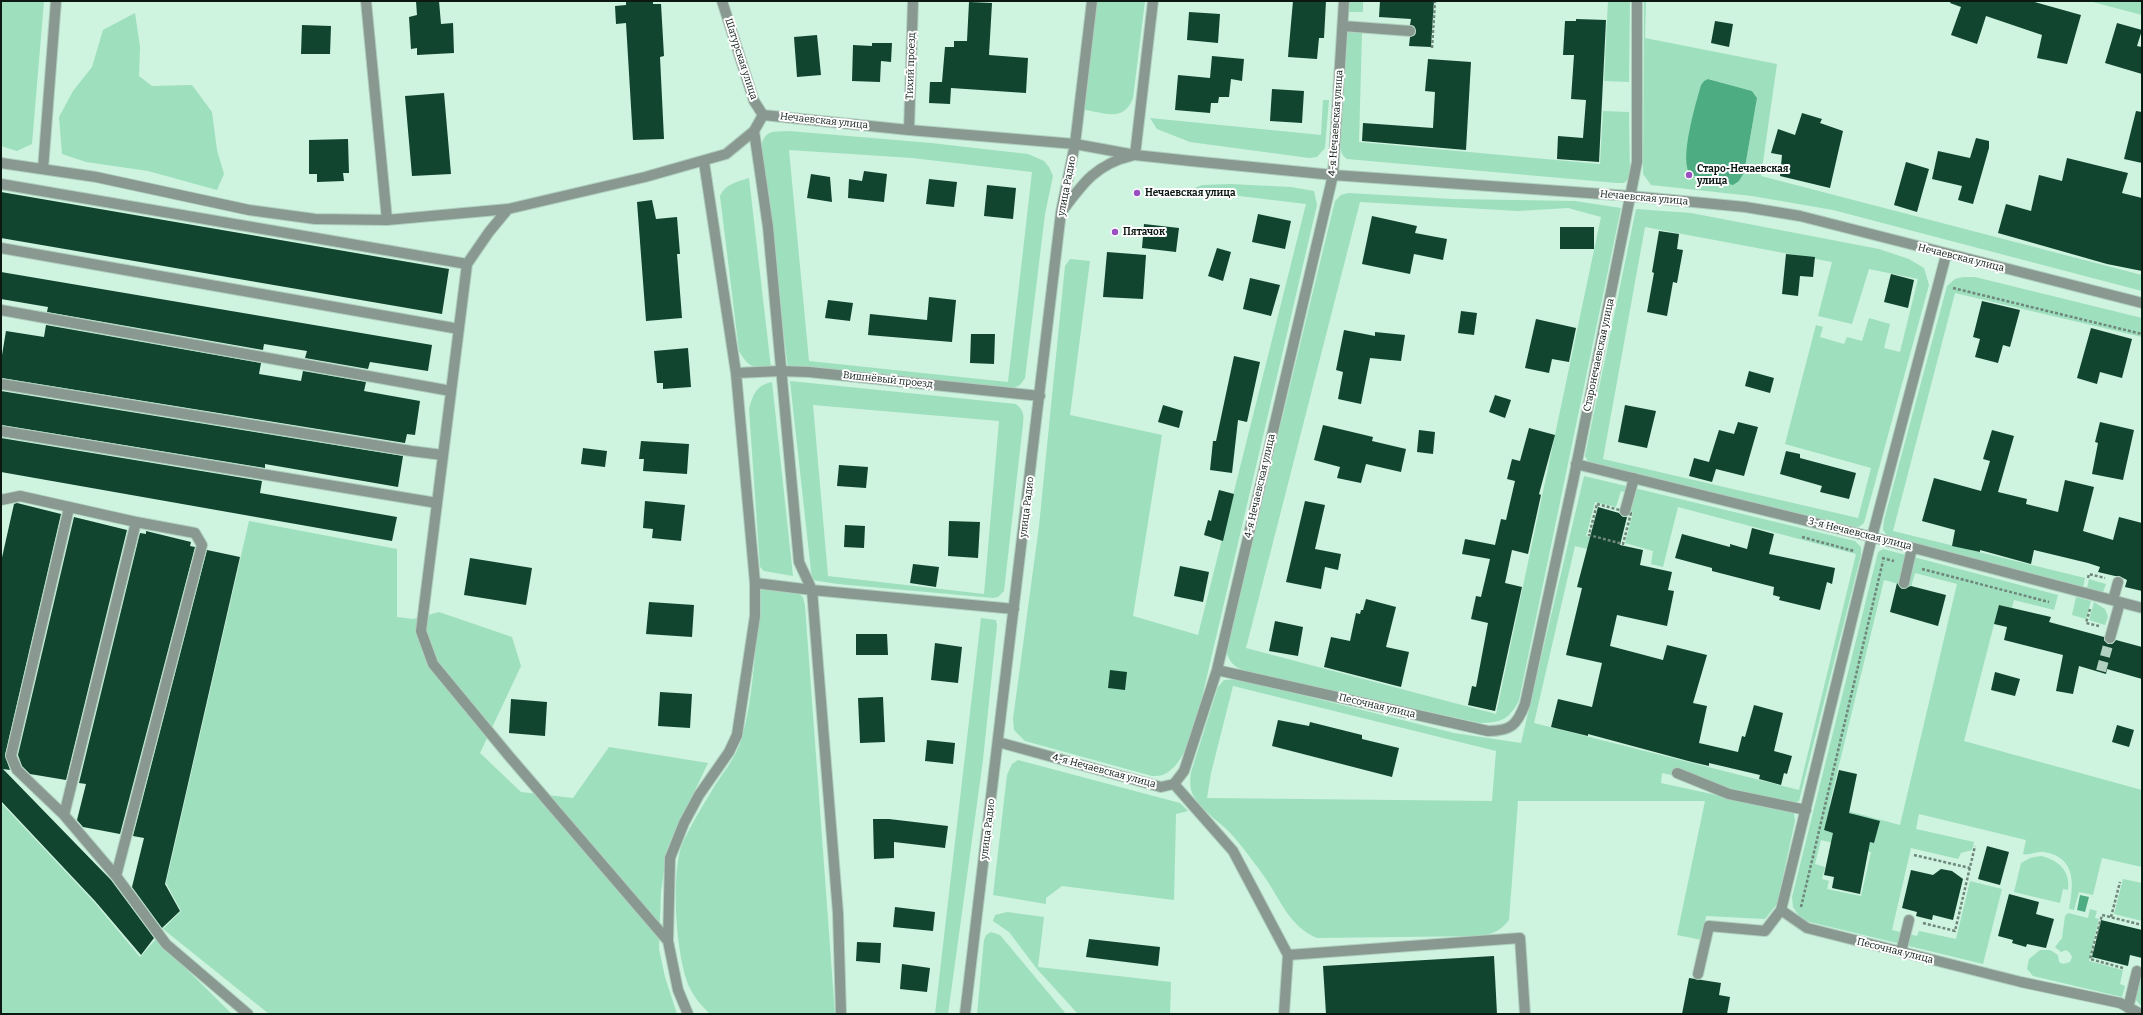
<!DOCTYPE html>
<meta charset="utf-8">
<style>
body{margin:0}
#map{position:relative;width:2143px;height:1015px;overflow:hidden;background:#cef3df;font-family:Bitter,serif}
canvas{display:block}
.frame{position:absolute;inset:0;border:2px solid #0c1913;pointer-events:none}
</style>
<div id="map">
<canvas width="2143" height="1015"></canvas>
<div class="frame"></div>
</div>
<script>
const ctx = document.querySelector('canvas').getContext('2d');
ctx.lineJoin = 'round';
function paint(path, color) { ctx.fillStyle = color; ctx.fill(path, 'evenodd'); }
function strokePath(path, color, width, dash) { ctx.strokeStyle = color; ctx.lineWidth = width; ctx.lineCap = dash ? 'butt' : 'round'; ctx.setLineDash(dash || []); ctx.stroke(path); }
function drawText(font, color, halo, rows, align = 'center') {
  ctx.font = font + ' Bitter,serif'; ctx.lineWidth = 4; ctx.setLineDash([]); ctx.textBaseline = 'middle'; ctx.strokeStyle = halo; ctx.fillStyle = color; for (const [text, x, y, turn = 0] of rows) {
    ctx.save(); ctx.translate(x, y); ctx.rotate((+turn || 0) * Math.PI / 180); ctx.textAlign = isNaN(turn) ? turn : align; if (halo) ctx.strokeText(text, 0, 0); ctx.fillText(text, 0, 0); ctx.restore();
  }
}
paint(new Path2D(`
 M1,1h43l-12,143 -15,7 -16,-5z
 M1093,1h52l-12,97c-9,24 -27,15 -48,12l-3,-21z
 M1348,1h15v11h-15z
 M1608,1h22l-1,81 -25,-1z
 M1644,1h2l-1,37 132,26 -16,112 381,99v16l-309,-81 -81,-14 -101,-11 -8,-11zM1709,79l43,12 5,7 -13,75 -5,8 -49,-52 11,-44 3,-4z
 M2090,1h52v14l-49,-13z
 M135,13l5,34 -1,29 13,10 40,-1 20,27 5,38 7,24 -7,16 -69,-19 -62,-9 -24,-8 -3,-37 14,-26 19,-24 11,-37z
 M1347,32l15,1 -3,109 241,22 3,-53 26,1 1,65 -6,6h-7l-270,-24c-8,-5 -6,-14 -7,-23z
 M1323,100h6l-4,48 -8,9 -8,1 -119,-16 -33,-13 -7,-11 171,17z
 M789,131l142,12 97,11 16,7 5,6 4,9 -8,38 -20,164 -5,7 -11,5 -221,-21 -27,-222c4,-18 12,-15 28,-16zM789,150l123,8 120,14 -24,210 -199,-21z
 M749,178l22,190c-19,-1 -22,0 -32,-17l-19,-155c5,-12 17,-14 29,-18z
 M1230,184l61,3 23,4 3,14 -110,471c-7,27 -16,85 -42,98 -4,2 -9,2 -13,2l-127,-35 -11,-11 -1,-11 26,-193 26,-260 5,-7 20,2 -20,154 92,20 -29,181 65,19 108,-431 -117,-14 13,-5z
 M1348,193l106,6 121,2 46,7 -102,492c-9,19 -18,23 -39,23l-232,-51c-13,-4 -20,-10 -22,-23l109,-448 6,-6zM1360,202l158,9 50,-3 33,9 -105,497 -250,-66z
 M1636,209l55,4 188,36 30,10 15,9 5,17 -65,238 -5,4h-4l-266,-64 -4,-7zM1645,227l187,35 -14,54 34,8 17,-55 49,10 -18,73 -16,-4 6,-24 -21,-6 -7,23 -15,-4 -3,7 -24,-7 3,-10 -7,-2 -31,119 86,24 -13,50 -255,-59z
 M1963,277h12l167,41v19l-187,-44 -62,238 192,47 -2,9 -190,-49 -6,-3 -4,-5 1,-10 63,-234 8,-7z
 M790,381l226,23c8,7 8,11 7,20l-19,167 -6,6 -5,1 -155,-14 -26,-4zM813,405l186,16 -15,173 -156,-18z
 M772,382l21,194 -29,-5 -4,-4 -11,-158c4,-14 7,-24 23,-27z
 M1584,476l271,65 6,6v8l-62,246 -5,2 -132,-30 -1,10 133,29 1,9 -18,83 -12,15 -59,-3 -4,24 -25,-5 28,-134h-187l-9,119c-8,10 -14,13 -27,16l-165,2c-27,-11 -36,-37 -51,-59 -10,-14 -21,-29 -32,-42 -12,-14 -30,-24 -39,-39 -6,-8 -5,-17 -4,-26l27,-85 6,-7 14,-1 216,54 67,10zM1621,491l14,4 -5,16 3,1 -8,31 28,8 -2,13 12,3 15,-60 178,47 -57,236 -265,-67 41,-177 41,10 2,-11 -32,-9 9,-34 21,5zM1233,686l263,65 -4,50 -285,-3 4,-25z
 M249,521l148,28v68l16,2 26,-7 73,25 9,29 -41,87 41,39 52,6 36,-51 99,16 -41,86 -6,43 -2,57 6,28 12,37h-408l-106,-85 18,-18 -15,-28z
 M1883,549l175,46 -4,15 -40,-10 -2,8 -13,-3 -35,136 178,49v77l-40,-9 -9,37 -14,-3 -5,18 -5,-1c5,-25 7,-52 -25,-57 -7,-1 -15,4 -21,2l3,-14 -107,-26 -3,15 58,13 -2,8 -11,3 -3,6 -47,-11 -19,82 25,6 2,-5 37,8 14,-58 32,8 -19,75 -181,-44 -9,-13 -1,-10 86,-345zM1915,573l42,11 -57,241 -71,-19 55,-226 27,7zM1830,808l24,6 -6,22 -24,-6zM1821,840l50,12 -10,44 -34,-7 2,-8 -7,-2 3,-12 -10,-3z
 M2089,579l17,5 -3,8 -16,-4z
 M760,587l35,4 8,6 2,9 30,408h-125c-8,-8 -15,-15 -20,-26 -14,-28 -20,-117 -7,-146 8,-17 18,-34 28,-50 11,-19 25,-33 31,-55 11,-38 12,-80 17,-120 1,-9 -1,-20 1,-30z
 M2076,597l15,4 -5,18 -14,-4z
 M2094,602l11,7 3,8 -3,8 -16,-5z
 M981,618l15,2 1,5 -14,135 -35,254h-13z
 M1018,760l162,43 8,8 -12,3 -2,86 -112,-14 -16,12v6l-53,-9 14,-120 5,-11z
 M1,803l94,100 45,54 16,-18 76,75h-231z
 M2041,856c17,4 30,15 27,34l-5,-1 -3,14 -46,-11 7,-29 9,-5z
 M2123,879l19,4v38l-28,-7z
 M2090,909l7,2 -2,7 4,1 -10,42 34,9 -3,14 5,2 -3,11 -89,-21 -6,-7 2,-10 11,-9h10l8,5 1,7 4,2 7,-2 2,-5 -2,-4 -4,-3 -5,2 -6,-5 7,-9 3,-22 3,-3 20,5z
 M1007,912l37,5 -6,50 133,15 -1,32h-92l-41,-45 -28,-37 -16,-11 2,-6z
 M991,932l9,3 66,79h-89l7,-74 2,-5z
 M2142,968v39l-7,-8z`), '#9edfbe');
paint(new Path2D(`
 M1708,79l44,12 5,7 -13,75 -5,8 -6,4 -42,-10c-13,-13 5,-72 10,-90l3,-4z
 M2080,895l9,2 -4,15 -8,-2z`), '#4eac83');
paint(new Path2D(`
 M416,1h23l2,23 12,-1 1,30 -37,2v-7l-6,1 -2,-32 8,-2z
 M626,1h27v3h8l3,52 -4,1 4,82 -31,1 -7,-117 -10,1 -1,-18 11,-1z
 M1293,1h33l-2,37h-5l-2,21 -29,-2z
 M1380,1h54l-3,46 -22,-1 1,-9 5,-2 1,-4 -2,-5 -4,-1 1,-6 -32,-2z
 M1951,1h80l50,14 -14,49 -30,-6 5,-23 -56,-19 -9,28 -26,-9 10,-28 -11,-4z
 M969,2l23,1 -3,52 39,3 -2,35 -75,-5 -1,16 -21,-1 1,-21h12l3,-35h9v-6h13z
 M1189,12l31,2 -2,29 -31,-3z
 M1576,19l30,1 -7,142 -42,-3 1,-23 25,2 3,-38 -15,-1 3,-44h-11l2,-34h11z
 M1715,21l18,3 -4,23 -18,-4z
 M2117,23l25,7 -5,16 5,1v27l-37,-11z
 M302,25l29,1 -1,28h-29z
 M817,35l4,40 -24,2 -3,-40z
 M872,43h20l-1,19 -10,-1 -1,21 -28,-1 1,-36 19,1z
 M1212,56l32,3 -2,22 -11,-2 -2,18h-10l-1,6h-7l-1,10 -35,-3 3,-35 32,3z
 M1428,59l43,3 -5,88 -104,-9 1,-18 70,5 2,-36 -10,-1z
 M1272,89l32,2 -2,32 -32,-2z
 M444,93l7,81 -39,2 -7,-80z
 M2136,111l6,1v51l-18,-4z
 M1802,113l20,6 -2,4 23,8 -13,57 -50,-12 2,-21 -11,-2 7,-24 17,6z
 M1976,138l13,3v7l-16,56 -15,-4 4,-14 -30,-7 6,-28 32,7z
 M348,139l1,34h-6l1,8 -27,1v-8h-8v-34z
 M2067,158l61,15 -6,20 20,5v73l-35,-7 -109,-31 8,-29 25,7 8,-36 23,6z
 M1906,162l23,7 -12,43 -23,-7z
 M864,171l23,3 -3,28 -36,-4 1,-19 13,2z
 M811,174l19,3 2,25 -25,-4z
 M929,179l28,3 -3,25 -28,-3z
 M987,185l29,3 -3,31 -29,-3z
 M1,192l448,77 -7,45 -441,-76z
 M652,200l4,19 21,-2 3,37h-3l5,64 -36,3 -9,-119z
 M1258,214l33,7 -6,28 -33,-7z
 M1372,216l45,10 -2,7 32,6 -4,21 -29,-6 -4,20 -48,-10z
 M1144,224l35,4 -3,24 -34,-4z
 M1560,227h34v22h-34z
 M1659,231l20,3 -2,15 6,1 -6,33 -4,-1 -6,34 -20,-4 7,-39 -2,-1z
 M1217,248l14,4 -8,29 -15,-5z
 M1107,252l39,3 -3,44 -40,-2z
 M1786,254l29,3 -2,20 -13,-1 -2,20 -16,-2z
 M1,272l431,73 -4,26 -58,-9 -2,7 -63,-11 2,-7 -43,-7 -1,6 -216,-38 1,-5 -47,-8z
 M1891,274l23,6 -6,28 -24,-6z
 M1250,278l30,7 -9,31 -28,-7z
 M929,297l27,3 -4,42 -84,-7 2,-21 57,6z
 M828,300l25,3 -3,18 -25,-3z
 M1982,301l38,9 -10,37 -7,-2 -5,18 -23,-6 5,-18 -7,-2z
 M1461,311l16,2 -3,22 -16,-2z
 M1536,319l40,9 -7,34 -17,-3 -3,14 -24,-5z
 M46,325l215,38 -2,11 42,7 2,-10 63,11 -2,9 56,10 -5,34 -8,-1 -2,9 -404,-65v-17l5,-30 38,6z
 M2091,328l41,11 -10,39 -22,-6 -3,12 -20,-6z
 M1344,330l31,6v-4l30,3 -4,26 -31,-3 -9,46 -23,-5 5,-27 -7,-2z
 M971,334h24l-1,30 -24,-1z
 M688,348l3,39 -28,2v-6h-6l-3,-32z
 M1234,356l26,6 -13,60 -9,-2 -6,53 -22,-3 3,-29h3z
 M1749,371l25,7 -4,15 -25,-7z
 M1,391l402,65 -5,31 -133,-23v4l-264,-43z
 M1495,395l16,5 -6,18 -16,-6z
 M1163,405l20,6 -4,17 -21,-6z
 M1625,405l31,6 -9,37 -29,-6z
 M1738,422l20,5 -14,49 -28,-7 -4,13 -23,-6 5,-18 15,4 10,-32 15,4z
 M2100,422l34,8 -11,50 -31,-6 6,-31 -3,-1z
 M1323,425l50,12 -1,4 34,8 -5,23 -35,-8 -5,19 -24,-5 3,-11 -26,-7z
 M1529,428l26,7 -16,59 2,1 -13,59 -16,-4 -7,33 17,4 -27,124 -27,-6 4,-19 4,1 12,-64 -17,-4 5,-23 5,1 9,-38 -28,-5 3,-15 30,6 6,-26 5,1 9,-39 -8,-2 5,-20 8,2z
 M1419,430l16,2 -2,22 -16,-2z
 M1992,430l22,6 -16,56 29,7 -1,5 32,8 7,-32 29,7 -11,44 30,9 6,-23 23,6v68l-17,-4 2,-7 -8,-4h-4l-17,-4 2,-5 -12,-4 -54,-13 -3,14 -51,-14v2l-28,-6 3,-16 -33,-9 12,-43 47,13 9,-30 -7,-2z
 M1,438l261,43 -2,12 137,24 -5,24 -391,-69z
 M641,441l48,3 -2,30 -44,-3 1,-12h-5z
 M583,448l24,3 -2,16 -24,-3z
 M1786,451l14,3v4l56,15 -7,26 -29,-7 2,-6 -42,-12z
 M839,465l29,2 -2,21 -29,-2z
 M1219,490l15,4 -11,47 -19,-6 4,-15 3,1z
 M645,501l40,4 -4,36 -29,-3 1,-9 -10,-1z
 M1305,501l20,4 -10,44 26,5 -3,16 -13,-3 -4,22 -35,-7z
 M17,503l44,11 -56,241 5,15 -7,-1 108,111 43,58 -13,17 -46,-54 -94,-100v-239l13,-58z
 M1598,507l21,6 4,4h4l-7,28 23,5 -3,15 32,7 -4,18 6,1 -7,35 -50,-11 -7,31 53,14 4,-15 40,10 -14,48 14,3 -8,37 39,9 4,-16 3,1 9,-32 29,8 -9,38 18,5 -5,18 -3,-1 -3,12 -22,-6 1,-4 -51,-12v3l-17,-4 -104,-28v2l-37,-9 7,-28 34,8 10,-44 -36,-8 16,-67 -5,-1z
 M74,517l53,13 -61,250 -36,-6 -8,-8 -4,-11z
 M949,521l31,1 -2,36 -30,-2z
 M845,525l20,1 -1,22 -20,-1z
 M1752,528l22,6 -5,20 66,14 -3,16 -5,-2 -7,28 -41,-10 1,-3 -7,-2 1,-8 -62,-16v-3l-37,-10 7,-24 48,13v-3l17,5z
 M146,531l45,11 -1,4 5,1 -75,287 -37,-7 -6,-7 9,-36 -7,-1 61,-250 6,1z
 M207,550l33,7 -75,327 15,27 -18,17 -30,-41 12,-49 -11,-2z
 M470,558l62,10 -6,37 -62,-10z
 M913,564l26,3 -3,20 -26,-4z
 M1180,566l29,6 -6,30 -29,-6z
 M1897,583l5,6 9,-3 35,9 -8,31 -48,-14z
 M1366,599l30,8 -10,40 23,5 -8,35 -77,-20 7,-30 19,4 6,-28 4,1 1,-4h2z
 M649,602l45,3 -2,32 -46,-3z
 M1999,605l52,12 -2,5 55,15v3l4,4h4l4,-4 26,7v32l-35,-10 -1,5 -27,-8 -6,28 -17,-3 7,-36 -59,-15 3,-13 -13,-3z
 M1275,621l28,6 -5,29 -29,-5z
 M856,634h31l1,21h-32z
 M935,643l27,4 -4,36 -27,-3z
 M1110,670l17,2 -2,18 -17,-2z
 M1995,672l25,7 -5,17 -24,-6z
 M660,692l32,2 -2,34 -32,-2z
 M883,697l2,45 -25,1 -2,-45z
 M511,699l36,3 -2,34 -36,-3z
 M1278,720l31,6 1,-4 52,13v4l37,9 -7,29 -120,-31z
 M2117,725l17,5 -5,17 -17,-5z
 M927,740l28,3 -2,21 -28,-3z
 M1839,770l18,4 -8,39 31,8 -6,22 -4,-1 -10,52 -28,-6 2,-11 -10,-2 9,-42 -9,-3z
 M873,819h16l59,7 -3,22 -51,-6v16l-20,1z
 M1987,846l22,6 -9,33 -22,-6z
 M1941,869l11,2 11,8 -10,41 -20,-5 -1,5 -16,-4 1,-4 -15,-4 9,-38 22,5z
 M2009,894l30,8 -3,12 18,5 -8,29 -19,-4 -1,3 -14,-4 1,-3 -15,-4z
 M895,907l40,5 -2,19 -40,-4z
 M2101,920l41,10v28l-12,-3 -2,11 -36,-9z
 M1089,939l71,8 -2,19 -72,-9z
 M857,942l24,1 -1,20 -24,-2z
 M1494,956l3,58h-171l-3,-48z
 M902,964l28,4 -3,24 -27,-3z
 M1689,978l32,5 -2,12 11,2 -3,17h-45z`), '#114530');
strokePath(new Path2D(`
 M2101,671l9,-33`), '#b1d2c0', 10, [10, 5]);
const minor = new Path2D(`
 M366,1l21,219
 M722,1l32,100 9,14
 M1343,26l67,5
 M763,115l146,15 166,14 60,11 56,6 142,14 298,21 114,11 55,9 342,87
 M909,130l4,-129
 M754,131l14,96 31,335 13,28 202,19
 M1135,155l18,-154
 M704,162l32,211 19,210 57,7 26,323 3,101
 M1,163l95,14 153,33 66,9 72,1 121,-11
 M43,169l13,-168
 M1,184l466,80
 M1063,210c20,-27 34,-46 68,-54
 M1,248l458,81
 M1,310l450,81
 M736,373l44,-2 29,1 231,24
 M1,384l410,67 32,4
 M1,431l436,72
 M1576,464l296,73 270,71
 M1,500l19,-4 116,26 -72,293 52,61 50,68 82,70
 M1625,511l9,-33
 M1904,583l8,-35
 M2113,600l5,-18
 M2110,638l10,-36
 M1217,670l271,61c23,0 29,-6 37,-27l49,-227 63,-315v-161
 M998,742l163,45 13,-3 10,-13 33,-101 116,-495 11,-174
 M1677,773l52,21 77,16
 M1174,784l59,67 55,104 -4,59
 M64,815l-47,-45 -6,-14 58,-248
 M116,876l86,-331 -7,-12 -59,-11
 M1781,910l91,-373 74,-282
 M668,941l-159,-185 -76,-92 -12,-33 46,-367 22,-32 19,-23 137,-32 81,-23 28,-23 9,-16
 M1901,952l8,-32
 M1288,955l232,-17 5,76
 M1698,974l11,-48 56,5 16,-21 26,18 214,54 99,21 21,11
 M2128,1008l9,-37
 M688,1014l-10,-24 -10,-49 2,-83 14,-35 15,-28 30,-43 8,-17 18,-119v-33
 M965,1014l96,-802 14,-68 17,-143`);
strokePath(minor, '#afd0be', 12);
strokePath(new Path2D(`
 M1432,48l3,-47
 M1953,288l189,46
 M1597,504l34,9 -8,31 -34,-9z
 M1802,537l52,14
 M1882,558l12,3
 M1922,569l127,33
 M2088,578l1,-4 16,4
 M2090,609l-4,14 13,3
 M1914,855l56,13
 M1801,907l82,-346
 M2111,917l9,-35
 M1923,923l32,8 20,-85
 M2123,968l-33,-9 12,-44 40,10`), '#6e877a', 2.5, [3, 2]);
strokePath(minor, '#899890', 10);
for (const [x, y, r, color] of [
 [1689,175,4,"#9b50c2"],
 [1137,193,4,"#9b50c2"],
 [1115,232,4,"#9b50c2"]
]) { const dot = new Path2D(); dot.arc(x, y, r, 0, 2 * Math.PI); ctx.fillStyle = color; ctx.fill(dot); strokePath(dot, '#fff', 1.5); }
drawText('10px', '#0c1913', '#fff', [
 ["Шатурская улица",741,59,72],
 ["Тихий проезд",911,66,-88],
 ["Нечаевская улица",824,121,6],
 ["4-я Нечаевская улица",1336,123,-86],
 ["улица Радио",1067,186,-79],
 ["Нечаевская улица",1644,198,5],
 ["Нечаевская улица",1961,258,14],
 ["Старонечаевская улица",1599,355,-78],
 ["Вишнёвый проезд",888,380,6],
 ["4-я Нечаевская улица",1260,486,-77],
 ["улица Радио",1027,507,-83],
 ["3-я Нечаевская улица",1860,534,14],
 ["Песочная улица",1377,706,13],
 ["4-я Нечаевская улица",1104,771,15],
 ["улица Радио",988,829,-83],
 ["Песочная улица",1895,951,14]
]);
drawText('bold 10px', '#0c1913', '#fff', [
 ["Старо-Нечаевская",1697,169],
 ["улица",1697,181],
 ["Нечаевская улица",1145,193],
 ["Пятачок",1123,232]
], 'left');
</script>
